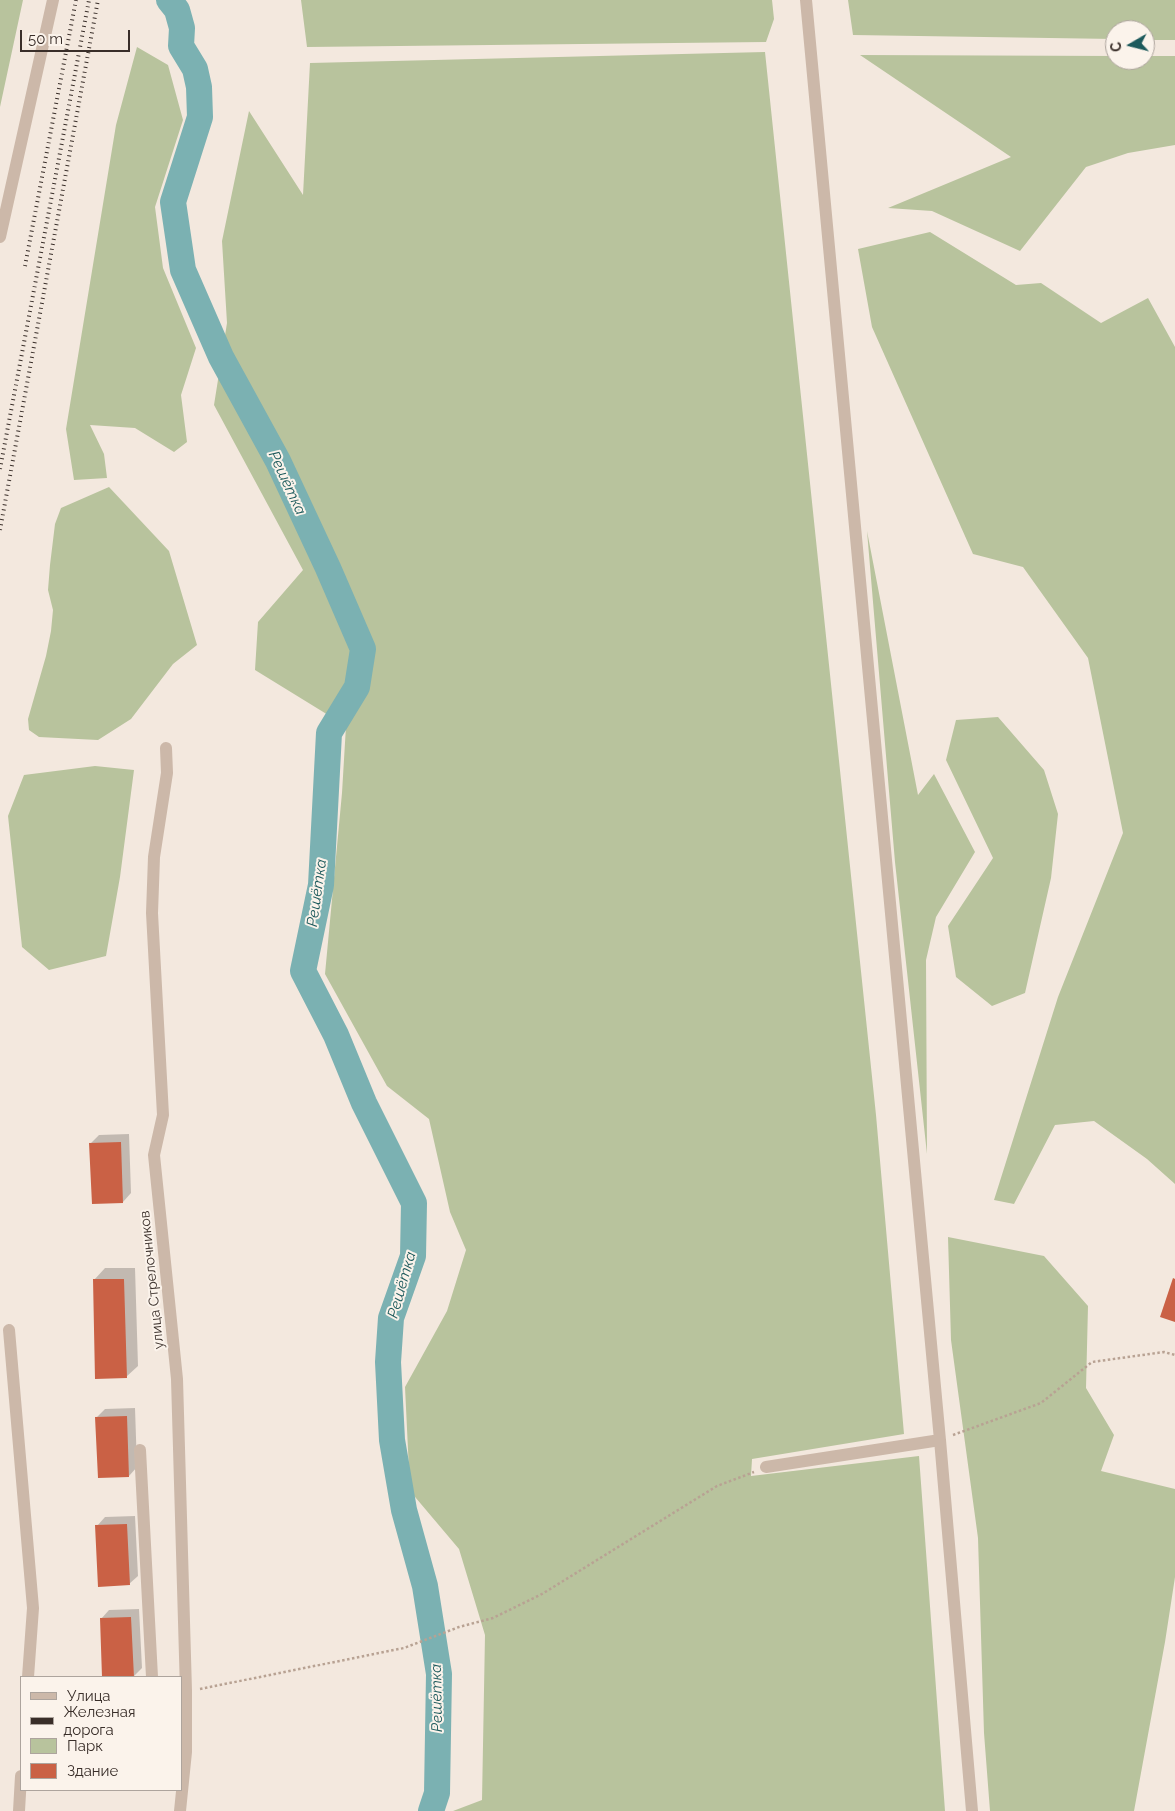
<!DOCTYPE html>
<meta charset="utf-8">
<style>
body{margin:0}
#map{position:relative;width:1175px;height:1811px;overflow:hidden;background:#f3e8de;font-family:Raleway,sans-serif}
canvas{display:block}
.legend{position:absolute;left:20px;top:1676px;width:162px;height:115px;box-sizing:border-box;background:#fbf3eb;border:1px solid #ada49d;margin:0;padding:6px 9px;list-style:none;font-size:15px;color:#392e29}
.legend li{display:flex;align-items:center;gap:10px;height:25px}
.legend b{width:25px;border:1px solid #ada49d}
.north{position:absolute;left:1105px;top:20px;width:50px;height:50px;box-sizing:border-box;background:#fbf3eb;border:1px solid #ada49d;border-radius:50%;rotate:262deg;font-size:14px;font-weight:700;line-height:20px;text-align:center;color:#392e29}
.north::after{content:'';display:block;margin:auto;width:18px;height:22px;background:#1d5a5c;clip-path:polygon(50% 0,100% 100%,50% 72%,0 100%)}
.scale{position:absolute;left:20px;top:30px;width:110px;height:22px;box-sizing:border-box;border:2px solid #392e29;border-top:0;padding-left:6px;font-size:15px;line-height:18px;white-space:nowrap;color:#392e29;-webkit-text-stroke:4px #fbf3eb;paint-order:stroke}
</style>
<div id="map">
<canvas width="1175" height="1811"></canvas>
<ul class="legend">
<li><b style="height:6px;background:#ccb8a9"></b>Улица</li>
<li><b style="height:6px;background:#392e29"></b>Железная дорога</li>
<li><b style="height:14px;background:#b8c39d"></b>Парк</li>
<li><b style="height:14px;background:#ca6145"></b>Здание</li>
</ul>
<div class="north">С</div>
<div class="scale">50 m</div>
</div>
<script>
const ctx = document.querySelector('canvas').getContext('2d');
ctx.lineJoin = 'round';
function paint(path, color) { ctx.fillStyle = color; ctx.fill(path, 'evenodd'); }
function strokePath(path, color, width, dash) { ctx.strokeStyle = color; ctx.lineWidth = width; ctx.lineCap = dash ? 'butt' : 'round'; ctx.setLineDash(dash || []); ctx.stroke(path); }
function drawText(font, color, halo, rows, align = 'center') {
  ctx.font = font + ' Raleway,sans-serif'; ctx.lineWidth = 4; ctx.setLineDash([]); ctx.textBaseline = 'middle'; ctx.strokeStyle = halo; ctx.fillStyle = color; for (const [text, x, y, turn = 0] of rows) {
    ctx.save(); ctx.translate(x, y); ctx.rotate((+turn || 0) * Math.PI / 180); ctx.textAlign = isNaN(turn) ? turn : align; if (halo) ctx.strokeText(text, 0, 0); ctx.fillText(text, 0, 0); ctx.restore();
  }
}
paint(new Path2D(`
 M0,0h23l-23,107z
 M301,0h471l2,19 -8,23 -459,5z
 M848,0h327v40h-30v-10h-30v9l-262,-4z
 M137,47l31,18 15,55 -28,87 8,61 33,80 -15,47 6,47 -13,10 -39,-24 -45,-3 14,29 3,24 -33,2 -8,-51 50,-304z
 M765,52l111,1063 28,319 -152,25 -1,17 168,-20 26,355h-492l29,-11 3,-165 -26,-86 -49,-58 -5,-104 42,-76 19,-61 -16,-38 -21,-93 -42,-33 -62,-112 17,-181 4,-67 -91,-56 3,-48 45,-52 -89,-165 13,-82 -5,-82 27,-130 54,84 7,-132z
 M860,55l255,1v4h30v-4h30v89l-47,8 -42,14 -66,84 -88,-40 -44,-3 123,-51z
 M930,232l86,53 25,-2 60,40 47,-25 27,49v837l-28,-25 -53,-38 -39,4 -41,79 -20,-4 64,-203 65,-164 -35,-175 -65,-91 -50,-13 -101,-227 -14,-78z
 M109,487l60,64 28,94 -24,19 -42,55 -33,21 -59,-3 -10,-7 -1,-11 18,-63 5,-25 2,-21 -5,-20 2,-25 5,-41 6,-16z
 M867,531l51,264 16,-21 41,78 -39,65 -10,43 1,194 -32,-292z
 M998,717l46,53 14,44 -7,64 -26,115 -33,13 -36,-29 -8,-51 45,-68 -47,-98 10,-40z
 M95,766l39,4 -14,107 -14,79 -57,14 -27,-23 -14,-131 16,-41z
 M948,1237l96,19 44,50 -2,82 28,47 -13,36 74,18v88l-10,65 -31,169h-144l-6,-78 -6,-195 -27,-198z`), '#b8c39d');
paint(new Path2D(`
 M129,1134l2,59 -8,9 -33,-58 9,-9z
 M105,1268h30l3,98 -12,11 -32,-97z
 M135,1408l2,59 -8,9 -33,-58 9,-9z
 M135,1516l3,60 -9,8 -32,-58 8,-9z
 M139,1609l3,59 -9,9h-30l-2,-58 8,-9z`), '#0003');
strokePath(new Path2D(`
 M169,0l8,10 5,18 -1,18 14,23 4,18 1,30 -27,85 10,68 38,87 57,104 50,107 35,81 -6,38 -28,46 -8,152 -18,86 33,64 28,68 50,100 -1,53 -22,62 -3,44 4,78 12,70 21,76 14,88 -2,119 -6,18`), '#7bb1b2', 26);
paint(new Path2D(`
 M121,1142l2,61 -31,1 -3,-61z
 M1173,1278l2,1v43l-15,-5z
 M93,1279h31l3,99 -32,1z
 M127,1416l2,61 -31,1 -3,-61z
 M127,1524l3,61 -32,2 -3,-62z
 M131,1617l3,60h-32l-2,-59z`), '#ca6145');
strokePath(new Path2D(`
 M953,1435l88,-32 51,-41 72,-10 11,3
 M200,1689l204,-41 55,-21 34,-9 49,-24 175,-108 37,-14`), '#b8a293', 2.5, [2.5, 2.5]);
strokePath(new Path2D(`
 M806,0l134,1440 32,371
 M0,237l53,-237
 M166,748l1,25 -13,84 -2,56 11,202 -9,40 23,224 9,312v61l-6,59
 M9,1330l24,278 -5,69
 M140,1450l12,227
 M766,1467l174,-27
 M19,1811l2,-35`), '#ccb8a9', 12);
strokePath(new Path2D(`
 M25,266l51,-266
 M0,469l89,-469
 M0,530l98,-530`), '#392e29', 4, [1, 4]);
drawText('14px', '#392e29', '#fbf3eb', [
 ["улица Стрелочников",152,1280,-96]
]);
drawText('italic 15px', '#1d5a5c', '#fbf3eb', [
 ["Решётка",287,483,65],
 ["Решётка",317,893,-82],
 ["Решётка",402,1285,-74],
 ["Решётка",437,1698,-91]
]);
</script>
